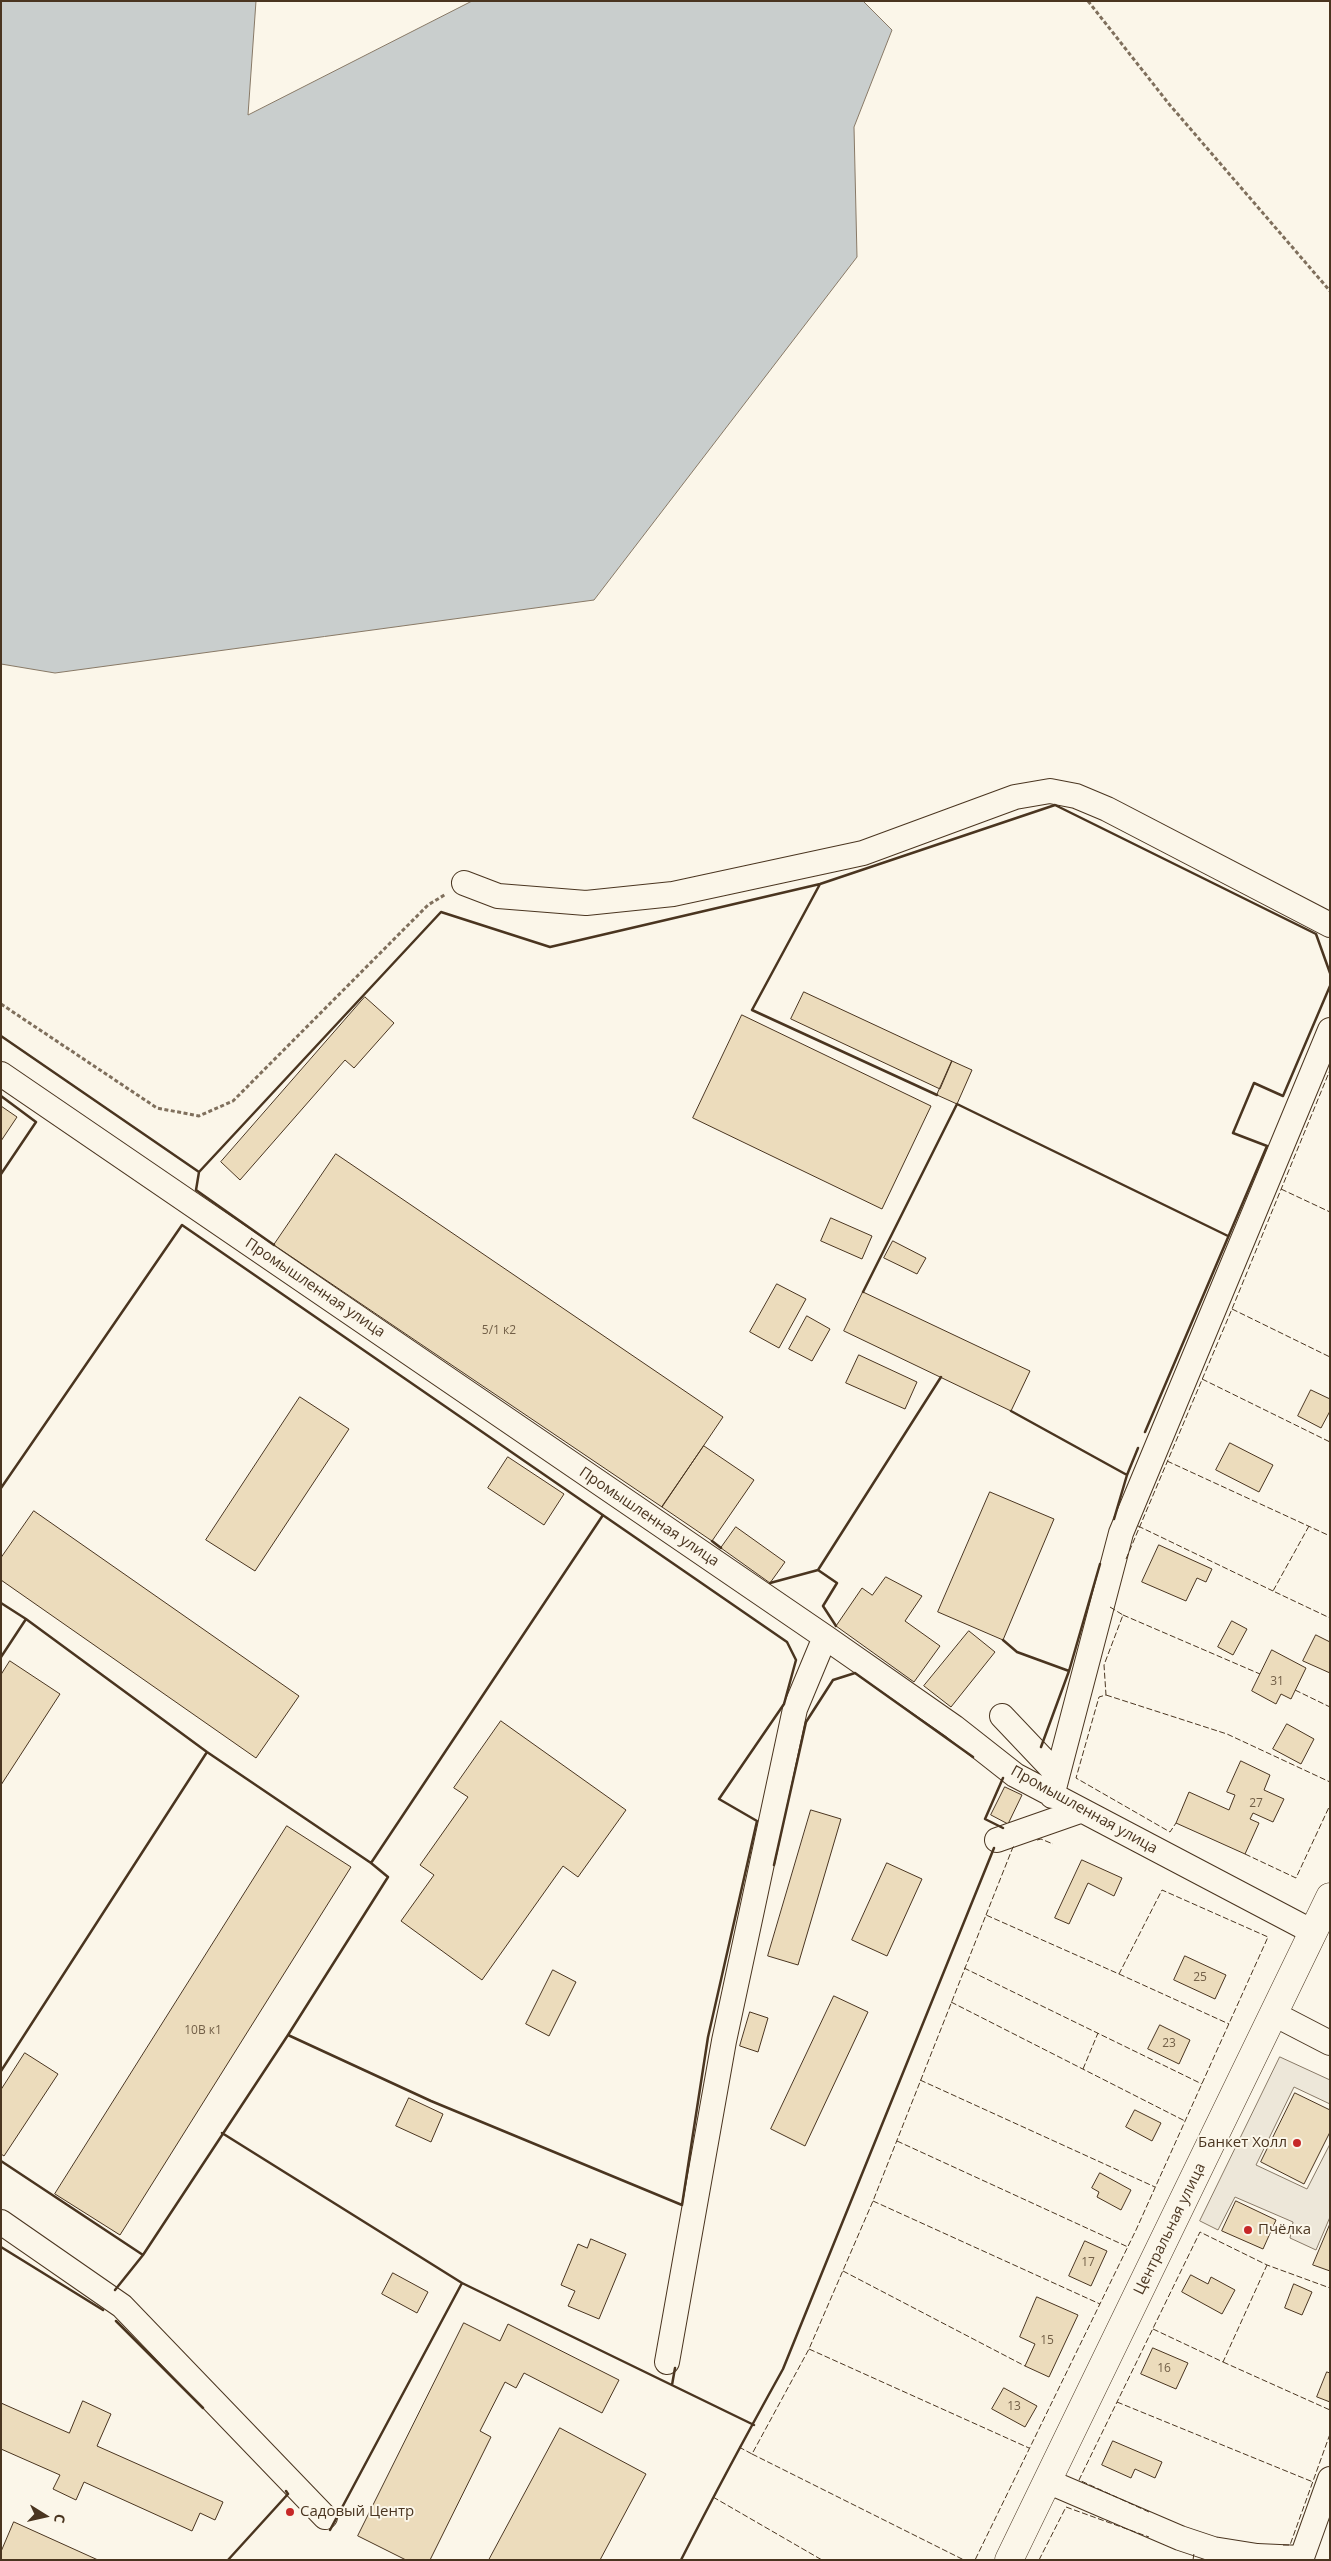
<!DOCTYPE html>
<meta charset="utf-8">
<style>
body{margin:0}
#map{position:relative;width:1331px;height:2561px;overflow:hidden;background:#fbf6e9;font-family:"Open Sans",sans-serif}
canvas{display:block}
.frame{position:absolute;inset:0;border:2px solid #4a3520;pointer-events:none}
.north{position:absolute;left:20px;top:2491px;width:50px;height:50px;-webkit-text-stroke:4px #fbf6e9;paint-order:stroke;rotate:100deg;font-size:14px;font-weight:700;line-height:20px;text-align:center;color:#4a3520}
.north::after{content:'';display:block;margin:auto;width:18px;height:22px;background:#4a3520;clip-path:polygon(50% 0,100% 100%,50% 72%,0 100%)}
</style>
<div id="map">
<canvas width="1331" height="2561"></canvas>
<div class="frame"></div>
<div class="north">С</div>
</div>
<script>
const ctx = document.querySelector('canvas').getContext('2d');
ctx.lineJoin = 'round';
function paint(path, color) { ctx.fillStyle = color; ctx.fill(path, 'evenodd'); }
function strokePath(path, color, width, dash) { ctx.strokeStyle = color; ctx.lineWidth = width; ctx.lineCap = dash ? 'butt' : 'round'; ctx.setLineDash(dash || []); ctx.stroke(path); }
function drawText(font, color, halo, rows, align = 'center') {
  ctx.font = font + ' "Open Sans",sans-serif'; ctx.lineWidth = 4; ctx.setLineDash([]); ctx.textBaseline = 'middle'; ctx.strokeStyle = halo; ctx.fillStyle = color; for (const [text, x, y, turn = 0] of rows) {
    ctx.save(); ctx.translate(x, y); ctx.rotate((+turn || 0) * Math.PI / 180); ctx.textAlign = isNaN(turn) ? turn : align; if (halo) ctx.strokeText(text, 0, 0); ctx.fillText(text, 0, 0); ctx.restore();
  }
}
const parking = new Path2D(`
 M1280,2057l50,23v24l-36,-17 -38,78 51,24 23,-45v73l-14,33 -26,-12 3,-16 -58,-25 -17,33 -18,-9z`);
paint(parking, '#ede7d9');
strokePath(parking, '#887966', 1);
const water = new Path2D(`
 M1,1h255l-8,114 224,-114h391l29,29 -38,97 3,130 -263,343 -539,73 -54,-9z`);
paint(water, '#c9cecd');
strokePath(water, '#887966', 1);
const building = new Path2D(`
 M804,992l148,69 -12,28 -149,-70z
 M365,997l29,26 -40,45 -9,-8 -105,120 -19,-18z
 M742,1015l189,91 -49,103 -189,-91z
 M952,1061l20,9 -15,34 -20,-9z
 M1,1106l16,11 -16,24z
 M336,1154l387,263 -61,90 -388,-262z
 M831,1218l41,18 -10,23 -41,-18z
 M893,1241l33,17 -9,16 -33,-16z
 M777,1284l29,15 -27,49 -29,-16z
 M863,1292l167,79 -19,40 -167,-80z
 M807,1316l23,13 -18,32 -23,-12z
 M859,1355l58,27 -12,27 -59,-26z
 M1311,1390l19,9v12l-9,17 -23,-12z
 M300,1397l49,32 -94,142 -49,-31z
 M1230,1443l43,22 -14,27 -43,-22z
 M704,1446l50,34 -42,61 -50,-34z
 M508,1457l56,37 -20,31 -56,-37z
 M990,1492l64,27 -51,121 -65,-28z
 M34,1511l265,185 -43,62 -255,-178v-22z
 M736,1527l49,35 -15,21 -49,-35z
 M1159,1545l53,24 -6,13 -9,-4 -11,23 -44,-19z
 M886,1577l36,19 -17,25 35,25 -26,36 -78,-56 26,-38 10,7z
 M1232,1621l15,8 -14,26 -15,-8z
 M969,1631l26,21 -44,55 -27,-21z
 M1316,1635l14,7v31l-27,-12z
 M1272,1650l34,18 -15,31 -10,-5 -5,10 -24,-13z
 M10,1661l50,33 -59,91v-110z
 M501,1721l125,89 -48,67 -15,-11 -81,114 -81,-59 33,-46 -14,-10 48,-68 -14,-9z
 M1287,1724l27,15 -13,25 -28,-15z
 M1241,1761l29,14 -6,15 20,9 -11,23 -20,-9 -3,6 9,4 -14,31 -69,-31 13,-31 40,18 6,-15 -8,-3z
 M1005,1787l17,8 -14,29 -17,-9z
 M811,1810l30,9 -43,146 -30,-9z
 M287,1826l64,41 -231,368 -65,-41z
 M1082,1860l40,18 -8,18 -26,-13 -19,41 -14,-6z
 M887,1863l35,16 -35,77 -35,-16z
 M1185,1956l41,19 -11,24 -41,-19z
 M553,1970l23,12 -27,54 -23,-12z
 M834,1996l34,16 -63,134 -34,-17z
 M750,2012l18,6 -10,34 -18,-6z
 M1160,2025l30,15 -11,24 -31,-15z
 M25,2053l33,21 -54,82 -3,-2v-64z
 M1295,2093l35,17v22l-26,52 -43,-22z
 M409,2098l34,16 -12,28 -35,-16z
 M1135,2110l26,13 -9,18 -26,-14z
 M1100,2173l31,17 -10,20 -24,-13 2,-5 -7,-4z
 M1236,2201l40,19 -13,29 -41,-18z
 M1330,2224v47l-17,-6z
 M591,2239l35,15 -27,65 -31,-13 7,-15 -14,-6 17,-41 9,4z
 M1085,2241l22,10 -16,35 -22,-10z
 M393,2273l35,19 -11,21 -35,-19z
 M1191,2275l17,9 3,-7 24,13 -13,24 -40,-22z
 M1294,2284l18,8 -10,23 -17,-7z
 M1037,2297l41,18 -29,62 -24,-11 10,-22 -15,-7z
 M464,2323l36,18 8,-17 111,56 -17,33 -78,-40 -8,15 -11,-6 -25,49 11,6 -61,123h-24l-48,-24z
 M1153,2348l35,15 -12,26 -35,-15z
 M1327,2372l3,1v29l-13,-5z
 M1004,2388l33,18 -12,21 -33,-18z
 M83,2401l28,13 -14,32 126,56 -8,18 -15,-7 -8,18 -108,-49 -8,18 -23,-11 7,-14 -59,-26v-46l68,30z
 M560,2428l86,46 -46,86h-111z
 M1113,2441l49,21 -7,16 -20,-9 -4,9 -29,-13z
 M14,2522l84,38h-97v-8z`);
paint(building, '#ecdcbc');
strokePath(building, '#4a3520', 1);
const minor = new Path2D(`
 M464,883l34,13 88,7 87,-9 190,-41 152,-56 35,-6 26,5 31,13 223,116
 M1,1074l824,563 129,90 61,48 298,157
 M1002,1716l55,58
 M1052,1796l69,-263 209,-503
 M997,1840l83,-29
 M1274,2014l56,29
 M1,2222l121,84 203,211
 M667,2362l57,-321 71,-332 30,-72
 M1047,2481l133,57 33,11 44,7 44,2
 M1301,2560l29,-81`);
const major = new Path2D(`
 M1009,2560l321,-663`);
strokePath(minor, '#4a3520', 26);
strokePath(major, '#4a3520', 29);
strokePath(new Path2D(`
 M1088,1l81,103 161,187
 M1,1004l156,104 42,8 34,-15 195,-196 18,-11`), '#7f6f5c', 3, [4, 2.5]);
strokePath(minor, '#fbf6e9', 24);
strokePath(major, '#fbf6e9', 28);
strokePath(new Path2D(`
 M1281,1189l49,23
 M1232,1309l98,48
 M1202,1379l128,63
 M1167,1461l163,75
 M1138,1526l135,65
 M1309,1526l-36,65 57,27
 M1126,1559l106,-250 98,-239
 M1110,1607l13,8 -19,50 2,30 -7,2 -23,81 94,54 6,-9
 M1123,1615l137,59
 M1295,1690l35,17
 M1106,1695l121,39 103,48
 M1037,1840l4,-1 12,5
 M1245,1854l51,24 34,-73
 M986,1915l27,-68 2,-1
 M964,1968l238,116
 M1119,1974l110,50
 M951,2002l234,119
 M1083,2069l15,-36
 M920,2080l235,107
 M897,2141l231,106
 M873,2201l227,103
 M843,2271l182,95
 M1153,2329l70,33 44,-97
 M809,2349l220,99
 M1223,2362l107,48
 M1117,2402l196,80
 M739,2447l13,7 57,-105 64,-148 113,-286 133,59 43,-84 106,47 -132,293 -161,330
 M752,2454l212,106
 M713,2497l109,63
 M1149,2512l-70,-32 121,-248 67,33 63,23
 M1283,2545h7l40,-111
 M1039,2560l27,-53 83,30
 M1193,2560l1,-7`), '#4a3520', 1, [6, 2.5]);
strokePath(new Path2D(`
 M820,884l-68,126 185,85
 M1,1036l198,136
 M1,1096l35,26 -35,52
 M274,1245l-78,-55 3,-18 242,-260 109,35 270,-63 235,-79 261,129 14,39
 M863,1292l94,-188 271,132
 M1011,1411l116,64
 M1145,1432l122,-286 -34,-13 21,-50 29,13 47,-110
 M1,1488l181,-263 605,417 9,18 -12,44 -65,95 38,22 -49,216 -26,168 -251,-104 -143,-66
 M1114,1519l13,-44 11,-27
 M712,1541l9,7
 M770,1583l48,-13
 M1,1603l25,16 181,133 164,111 232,-348
 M836,1626l-13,-20 14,-23 -19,-13 123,-193
 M1003,1640l14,12 52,19
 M1,1657l25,-38
 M1041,1747l28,-76 31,-107
 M1003,1778l-18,41 18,9
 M774,1865l32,-143 27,-42 22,-7 118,84
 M1,2071l206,-319
 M222,2133l240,150
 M1,2161l142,94 145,-220 100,-158 -17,-14
 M1,2247l102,63
 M115,2290l28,-35
 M116,2321l87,87
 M672,2385l3,-17
 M330,2530l132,-247 292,142
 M228,2560l60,-66 -2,-3
 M681,2560c33,-65 67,-128 102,-191l211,-521`), '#4a3520', 2.5);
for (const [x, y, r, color] of [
 [1297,2143,5,"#c62828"],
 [1248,2230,5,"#c62828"],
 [290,2512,5,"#c62828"]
]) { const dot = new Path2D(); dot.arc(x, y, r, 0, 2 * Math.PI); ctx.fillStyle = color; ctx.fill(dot); strokePath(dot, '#fbf6e9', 2); }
drawText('12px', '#725f47', null, [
 ["5/1 к2",499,1331],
 ["31",1277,1682],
 ["27",1256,1804],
 ["25",1200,1978],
 ["10В к1",203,2031],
 ["23",1169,2044],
 ["17",1088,2263],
 ["15",1047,2341],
 ["16",1164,2369],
 ["13",1014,2407]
]);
drawText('15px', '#4a3520', '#fbf6e9', [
 ["Промышленная улица",315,1288,34],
 ["Промышленная улица",649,1517,34],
 ["Промышленная улица",1084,1810,29],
 ["Центральная улица",1170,2229,-64]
]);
drawText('15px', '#4a3520', '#fbf6e9', [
 ["Банкет Холл",1287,2143,"right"],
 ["Пчёлка",1258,2230],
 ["Садовый Центр",300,2512]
], 'left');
</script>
